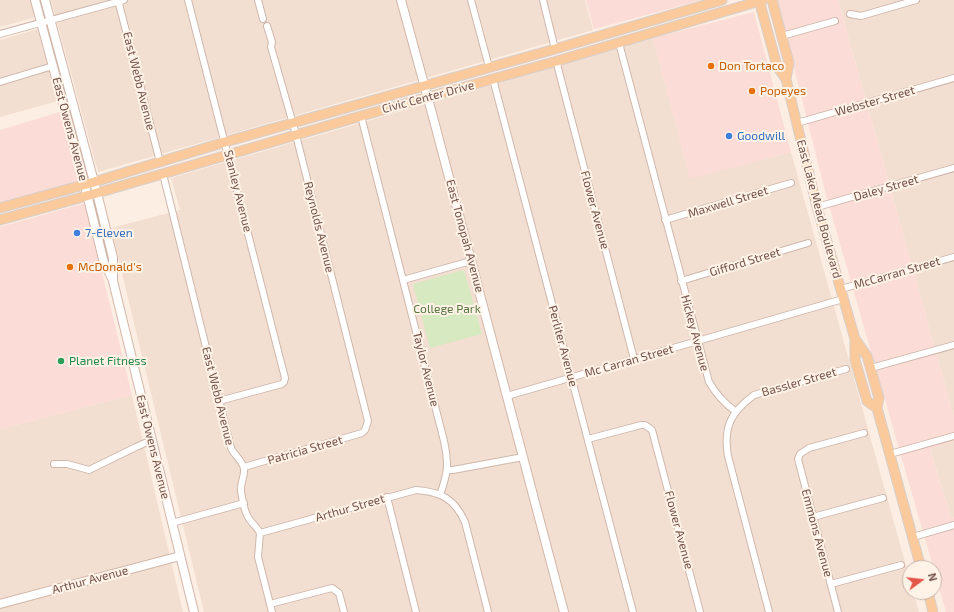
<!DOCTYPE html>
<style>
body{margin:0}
#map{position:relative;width:954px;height:612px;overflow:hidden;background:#fceee2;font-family:"Exo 2",sans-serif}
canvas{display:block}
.north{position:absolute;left:902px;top:560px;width:40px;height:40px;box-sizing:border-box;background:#fff3e8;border:1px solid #c7b3a8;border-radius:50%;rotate:75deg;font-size:11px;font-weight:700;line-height:16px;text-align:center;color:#735249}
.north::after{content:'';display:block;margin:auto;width:14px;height:18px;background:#e45649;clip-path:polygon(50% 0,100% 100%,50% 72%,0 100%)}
</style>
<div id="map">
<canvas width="954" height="612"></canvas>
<div class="north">N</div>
</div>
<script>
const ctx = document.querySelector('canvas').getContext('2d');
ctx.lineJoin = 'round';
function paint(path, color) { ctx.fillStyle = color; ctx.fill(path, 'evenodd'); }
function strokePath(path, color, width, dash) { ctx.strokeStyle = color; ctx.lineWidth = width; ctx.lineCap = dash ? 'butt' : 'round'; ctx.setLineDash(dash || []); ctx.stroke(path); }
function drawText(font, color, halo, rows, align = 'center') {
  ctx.font = font + ' "Exo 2",sans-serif'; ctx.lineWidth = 4; ctx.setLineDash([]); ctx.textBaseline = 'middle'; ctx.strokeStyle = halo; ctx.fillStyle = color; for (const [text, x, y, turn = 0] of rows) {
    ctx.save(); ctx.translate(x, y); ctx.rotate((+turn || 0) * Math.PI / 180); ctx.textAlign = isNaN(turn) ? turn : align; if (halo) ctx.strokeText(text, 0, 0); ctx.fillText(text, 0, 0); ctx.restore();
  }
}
paint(new Path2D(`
 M0,0h31l5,17 -36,10z
 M51,0h534l8,30 -495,142z
 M838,0h116v417l-102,-367z
 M38,29l20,72 -58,16v-77z
 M653,38l37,140 101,-26 119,428v12h3l6,20h-715l-93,-384 69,-18 -9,-32z
 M132,395l51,217h-183v-183z
 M954,441v76l-3,1 -21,-70z`), '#f3dfd1');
paint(new Path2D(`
 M586,0h116l-108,29z
 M777,0h61l116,417v24l-24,8 21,69 3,-1v95h-8l-120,-417z
 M754,12l37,140 -101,27 -37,-141z
 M60,112l19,70 -79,21v-73z
 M85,203l47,192 -132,34v-202z`), '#fcdcd6');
paint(new Path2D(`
 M464,270l18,64 -52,14 -17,-64z`), '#d7e9c1');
const street = new Path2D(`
 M118,0l42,162
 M188,0l97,378 -1,4 -2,2 -63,17
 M258,0l5,19
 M471,0l18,67
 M543,0l12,49
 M850,14l11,2 55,-16
 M0,34l124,-34
 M782,36l53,-15
 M619,43l90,339c7,12 15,21 26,29
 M557,61l1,7 76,291
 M493,79l140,533
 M0,82l53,-16
 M361,116l83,325c5,24 4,31 -4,54
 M797,123l157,-45
 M163,174l68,274c3,7 12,13 13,21 1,7 -4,14 -3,22 1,7 3,18 6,24 3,7 10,12 13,18l-2,24 14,55
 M817,207l137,-39
 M665,220l126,-37
 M403,280l68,-19
 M681,281l127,-38
 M841,289l113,-32
 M871,368l83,-23
 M507,396l336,-97
 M588,439l53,-14h4l7,5 48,182
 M890,454l64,-18
 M54,464h13l22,6 47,-23 16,-7
 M244,467l118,-34 3,-3 3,-9 -73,-290 -24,-84 1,-5 -5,-16
 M447,470h6l70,-13
 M387,497l29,115
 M813,517l70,-19
 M172,523l72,-20
 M260,533l156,-43c25,2 38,8 49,32l23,90
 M913,537l41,-12
 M831,584l70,-19
 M270,604l62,-16 7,5 5,19
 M769,612l-41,-156c-5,-29 3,-44 26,-61l92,-26
 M838,612l-40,-153 2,-5 9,-6 55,-15`);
const secondary = new Path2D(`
 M35,0l48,178 21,85 8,15
 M45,0l52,193 16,65v23l81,331
 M401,0l32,117 131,495
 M0,604l180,-48`);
const primary = new Path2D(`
 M759,0l18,66 9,13
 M772,0l17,63 -3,16 31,128 38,132v21l12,41 10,7
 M0,208l94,-26 131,-40 330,-93 167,-49
 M0,220l97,-27 264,-77 196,-55 206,-61
 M855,339l12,17 12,42 -2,10 44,160
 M928,592l5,20`);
strokePath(street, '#cfb7ac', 8);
strokePath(secondary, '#d2b6aa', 10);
strokePath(primary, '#d8cfcc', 11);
strokePath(street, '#fff', 6);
strokePath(secondary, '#fff', 8);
strokePath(primary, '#faca9c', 9);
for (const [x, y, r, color] of [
 [711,66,4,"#e8710a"],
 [752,91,4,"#e8710a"],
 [729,136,4,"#3f7fe0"],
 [77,233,4,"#3f7fe0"],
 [70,267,4,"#e8710a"],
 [61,361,4,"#2e9e5b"]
]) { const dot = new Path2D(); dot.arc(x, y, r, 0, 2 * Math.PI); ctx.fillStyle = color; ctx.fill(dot); strokePath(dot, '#fff3e8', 1.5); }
drawText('12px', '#c56008', '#fff3e8', [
 ["Don Tortaco",719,66],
 ["Popeyes",760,91],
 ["McDonald's",78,267]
], 'left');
drawText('12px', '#735249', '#fff3e8', [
 ["East Webb Avenue",139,81,76],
 ["Civic Center Drive",428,97,-15],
 ["Webster Street",875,101,-16],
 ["East Owens Avenue",70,129,75],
 ["Daley Street",886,188,-16],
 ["Stanley Avenue",238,191,76],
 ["Maxwell Street",728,202,-17],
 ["East Lake Mead Boulevard",819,209,75],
 ["Flower Avenue",595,210,75],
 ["Reynolds Avenue",319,227,76],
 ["East Tonopah Avenue",465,236,75],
 ["Gifford Street",745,262,-17],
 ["McCarran Street",897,273,-16],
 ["Hickey Avenue",695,333,75],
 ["Perliter Avenue",563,346,75],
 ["Mc Carran Street",629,361,-16],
 ["Taylor Avenue",426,369,76],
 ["Bassler Street",799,382,-16],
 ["East Webb Avenue",218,396,76],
 ["East Owens Avenue",153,447,76],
 ["Patricia Street",305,450,-16],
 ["Arthur Street",350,508,-16],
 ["Flower Avenue",679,530,75],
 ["Emmons Avenue",817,533,75],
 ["Arthur Avenue",90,580,-15]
]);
drawText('12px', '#366cbe', '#fff3e8', [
 ["Goodwill",737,136],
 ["7-Eleven",85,233]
], 'left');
drawText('12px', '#597842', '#fff3e8', [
 ["College Park",447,309]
]);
drawText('12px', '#27864d', '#fff3e8', [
 ["Planet Fitness",69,361]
], 'left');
</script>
